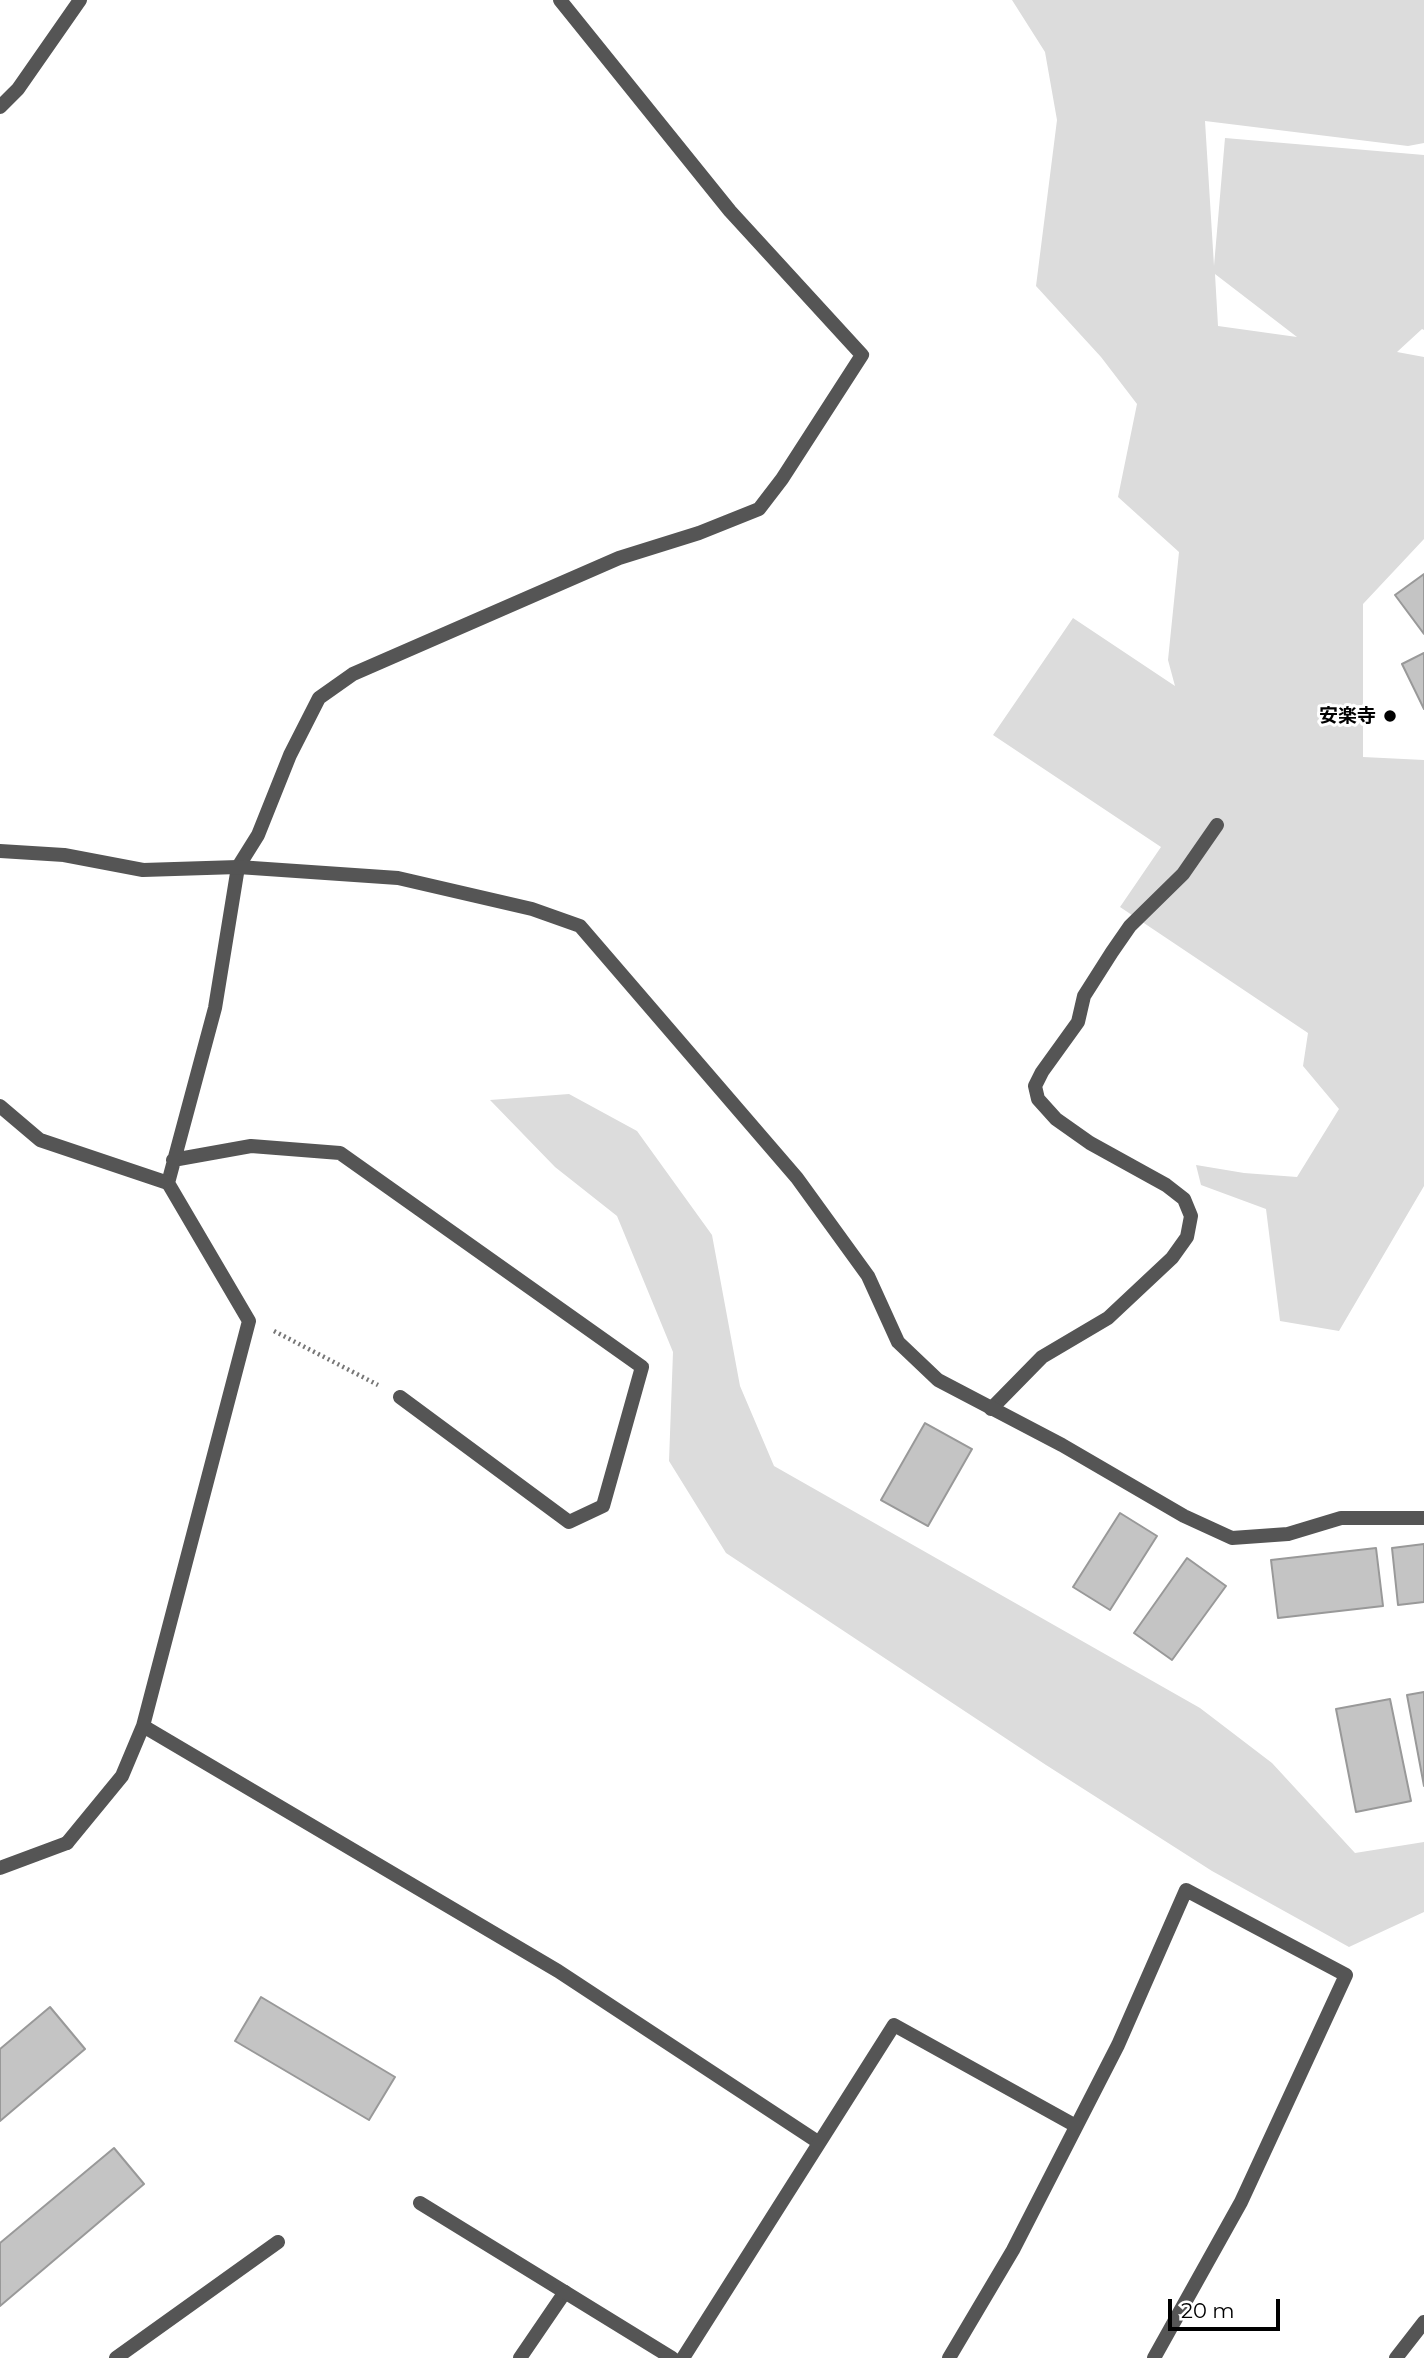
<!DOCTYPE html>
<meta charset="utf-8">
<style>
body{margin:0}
#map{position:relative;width:1424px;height:2358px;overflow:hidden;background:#fff;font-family:Montserrat,sans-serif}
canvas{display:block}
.scale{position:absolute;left:1168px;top:2299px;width:112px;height:32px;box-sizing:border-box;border:4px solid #000;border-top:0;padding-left:9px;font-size:21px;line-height:24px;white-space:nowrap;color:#000;-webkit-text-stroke:5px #fff;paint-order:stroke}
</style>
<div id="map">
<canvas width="1424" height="2358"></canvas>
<div class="scale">20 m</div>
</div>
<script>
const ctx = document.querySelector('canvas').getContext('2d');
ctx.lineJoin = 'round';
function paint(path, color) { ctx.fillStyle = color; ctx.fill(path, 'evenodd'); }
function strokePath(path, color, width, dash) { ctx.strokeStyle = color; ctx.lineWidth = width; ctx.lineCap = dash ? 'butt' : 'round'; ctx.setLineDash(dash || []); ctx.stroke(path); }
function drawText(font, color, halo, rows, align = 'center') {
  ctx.font = font + ' Montserrat,"Noto Sans JP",sans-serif'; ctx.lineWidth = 6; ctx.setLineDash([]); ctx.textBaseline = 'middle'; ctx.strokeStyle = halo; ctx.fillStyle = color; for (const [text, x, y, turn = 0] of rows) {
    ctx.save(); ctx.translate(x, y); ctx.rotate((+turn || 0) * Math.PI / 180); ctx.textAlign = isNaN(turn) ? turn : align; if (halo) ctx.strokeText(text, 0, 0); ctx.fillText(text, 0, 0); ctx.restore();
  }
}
paint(new Path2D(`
 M1012,0h412v143l-16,3 -203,-25 9,145 11,-128 199,17v175l-2,-1 -25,23 27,5v182l-61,65v153l61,3v426l-85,145 -59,-10 -14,-112 -65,-24 -5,-20 48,8 53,4 42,-68 -36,-43 5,-33 -188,-126 41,-60 -168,-112 80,-117 102,68 -7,-26 11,-108 -61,-55 19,-93 -36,-47 -65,-71 21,-166 -12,-68zM1215,274l82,63 -79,-11z
 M569,1094l68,37 75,104 28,151 34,80 426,242 72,55 83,90 69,-11v70l-75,35 -137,-76 -166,-106 -320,-212 -57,-92 4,-109 -56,-136 -62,-49 -65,-67z`), '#dcdcdc');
const building = new Path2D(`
 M1424,574v60l-29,-39z
 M1424,653v56l-22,-45z
 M925,1423l47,26 -44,77 -47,-26z
 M1120,1513l37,23 -47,74 -37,-23z
 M1424,1544v58l-26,3 -6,-57z
 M1376,1548l7,58 -105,12 -7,-58z
 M1187,1558l39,28 -54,74 -38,-27z
 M1424,1692v94l-17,-91z
 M1390,1699l21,102 -55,11 -20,-103z
 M261,1997l134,80 -26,43 -134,-79z
 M50,2007l35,42 -85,72v-72z
 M114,2148l30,36 -144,122v-63z`);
paint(building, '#c4c4c4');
strokePath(building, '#999', 2);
strokePath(new Path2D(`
 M274,1331l104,54`), '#777', 4.5, [2, 3.5]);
strokePath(new Path2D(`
 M0,107l18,-18 62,-89
 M173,1160l78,-14 89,7 302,214 -39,139 -34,16 -169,-125
 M991,1409l51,-52 66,-39 64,-60 15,-21 4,-21 -7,-17 -18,-14 -76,-42 -34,-24 -18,-20 -3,-13 7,-14 36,-50 6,-26 28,-44 18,-26 53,-52 34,-49
 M143,1726l415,245 260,171
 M67,1843l55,-67 21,-50 106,-405 -81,-138 47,-175 23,-141 20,-32 32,-80 29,-57 34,-24 266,-116 80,-25 60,-24 23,-30 80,-124 -132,-144 -170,-211
 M116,2358l162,-116
 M520,2358l45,-66`), '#555', 14);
strokePath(new Path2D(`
 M0,851l64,4 79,15 95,-3 160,11 134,31 48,17 217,252 71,98 30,66 40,38 124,65 122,71 48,22 56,-4 53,-16h83
 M0,1106l40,34 128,43
 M0,1868l67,-25
 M420,2203l252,155
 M683,2358l211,-333 182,101
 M949,2358l64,-108 105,-205 68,-155 160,85 -105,227 -87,156
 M1396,2358l28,-36`), '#555', 14);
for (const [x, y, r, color] of [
 [1390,716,7,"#000"]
]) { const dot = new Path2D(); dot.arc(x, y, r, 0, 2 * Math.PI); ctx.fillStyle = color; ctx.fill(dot); strokePath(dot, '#fff', 2.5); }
drawText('bold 19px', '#000', '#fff', [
 ["安楽寺",1376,716]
], 'right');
</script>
